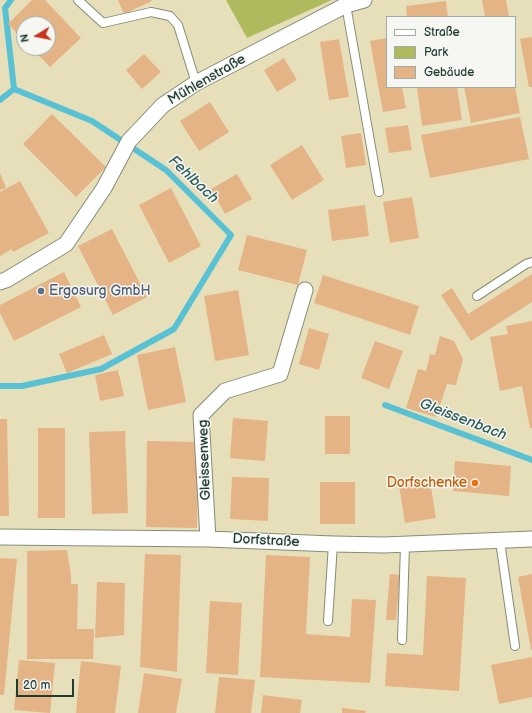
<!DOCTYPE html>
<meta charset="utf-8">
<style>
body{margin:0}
#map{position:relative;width:532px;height:713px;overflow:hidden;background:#e7dfba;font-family:"Balsamiq Sans",sans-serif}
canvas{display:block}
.legend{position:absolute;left:386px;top:16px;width:130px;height:72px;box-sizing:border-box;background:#f6f6f2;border:1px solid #a0aca6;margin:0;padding:5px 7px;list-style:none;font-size:12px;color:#1f3d34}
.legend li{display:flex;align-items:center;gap:8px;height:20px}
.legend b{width:20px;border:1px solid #a0aca6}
.north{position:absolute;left:16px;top:16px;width:40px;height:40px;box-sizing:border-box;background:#f6f6f2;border:1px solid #a0aca6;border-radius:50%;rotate:260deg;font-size:11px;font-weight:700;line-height:16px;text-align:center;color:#1f3d34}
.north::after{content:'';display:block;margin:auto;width:14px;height:18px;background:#c8321e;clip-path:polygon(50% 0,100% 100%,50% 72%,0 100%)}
.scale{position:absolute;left:16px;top:679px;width:58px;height:18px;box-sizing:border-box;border:2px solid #1f3d34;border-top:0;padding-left:5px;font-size:12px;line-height:14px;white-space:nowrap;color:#1f3d34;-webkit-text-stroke:3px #f6f6f2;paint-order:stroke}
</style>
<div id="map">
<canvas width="532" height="713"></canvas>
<ul class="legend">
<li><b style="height:5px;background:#fff"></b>Straße</li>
<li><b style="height:11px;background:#aeba5d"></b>Park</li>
<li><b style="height:11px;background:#e4b486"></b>Gebäude</li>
</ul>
<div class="north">N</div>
<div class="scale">20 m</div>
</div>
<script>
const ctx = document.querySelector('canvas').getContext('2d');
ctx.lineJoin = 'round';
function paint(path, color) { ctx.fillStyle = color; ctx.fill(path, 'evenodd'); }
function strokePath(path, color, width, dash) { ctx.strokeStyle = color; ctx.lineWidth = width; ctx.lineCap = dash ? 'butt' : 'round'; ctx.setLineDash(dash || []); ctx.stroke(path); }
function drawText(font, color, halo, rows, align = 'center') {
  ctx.font = font + ' "Balsamiq Sans",sans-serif'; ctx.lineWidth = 3; ctx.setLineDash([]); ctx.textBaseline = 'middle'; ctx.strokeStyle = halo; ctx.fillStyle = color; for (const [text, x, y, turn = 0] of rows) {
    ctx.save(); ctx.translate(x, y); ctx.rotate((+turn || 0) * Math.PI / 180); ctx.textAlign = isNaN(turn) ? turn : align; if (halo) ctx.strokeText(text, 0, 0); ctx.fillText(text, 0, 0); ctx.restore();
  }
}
paint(new Path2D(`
 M226,0h106l-85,38z`), '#aeba5d');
strokePath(new Path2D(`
 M0,100l14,-11 -9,-81 6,-8
 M0,386h22l79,-17 73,-40 57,-94 -65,-65 -74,-49 -78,-32
 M385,405l147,55`), '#58c2d4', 6);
paint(new Path2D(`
 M32,0h13l36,38 -31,29 -18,-19h16v-24h-24v16l-16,-16z
 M118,0h33l1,1 -28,13z
 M482,0h24l3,17h-24z
 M446,1l2,16h-41l-1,-11z
 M532,37v50h-3l-9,-48z
 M387,38v49h15l4,21 -23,4 -13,-71z
 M339,39l10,58 -20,3 -9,-58z
 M144,54l17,18 -19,17 -16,-19z
 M284,58l13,22 -20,12 -13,-22z
 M417,87h40l5,33 -40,6z
 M464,87h51l5,26 -49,10z
 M210,102l19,30 -30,19 -19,-30z
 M52,114l54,53 -30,30 -53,-53z
 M520,117l9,42 -99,19 -9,-43z
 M408,125l4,25 -23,3 -4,-25z
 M361,133l5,32 -20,3 -5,-32z
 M302,145l22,35 -32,20 -22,-35z
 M0,173l6,15 -6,2z
 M237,174l15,25 -27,15 -14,-25z
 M20,181l29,52 -36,19 -1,-3 -12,7v-64z
 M171,188l30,58 -32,17 -30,-58z
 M412,197l7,41 -29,5 -7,-41z
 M365,205l4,31 -37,5 -4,-31z
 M112,229l35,68 -34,18 -35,-69z
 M247,235l60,15 -9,35 -60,-15z
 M64,272l17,35 -67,34 -14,-28v-8z
 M532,274v28l-61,39 -30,-46 11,-7 16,26z
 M323,275l96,31 -9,29 -96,-32z
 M238,290l11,65 -34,6 -11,-65z
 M532,321v107h-2l-8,-42 -22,5 -10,-54 18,-3 -2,-8z
 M309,328l20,6 -10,36 -20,-6z
 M104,335l8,19 -45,19 -8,-19z
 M440,336l14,5 9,18 -7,26 -9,-1 -11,33 -30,-9 12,-39 8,2 4,-17 5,1z
 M375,341l28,10 -14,38 -28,-11z
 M175,347l11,55 -38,8 -11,-55z
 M118,370l6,26 -24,5 -5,-26z
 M325,416h25v38h-25z
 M233,418l35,3 -3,40 -35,-3z
 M0,419h7l2,97h-9z
 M38,428h27v90h-27z
 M125,431l3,82 -36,1 -3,-82z
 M147,441l51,1 -1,86 -51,-1z
 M455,461l56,5 -2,30 -56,-5z
 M232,477l37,1 -1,43 -38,-2z
 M430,481l6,37 -31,5 -6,-37z
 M320,482h35v42h-35z
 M67,550l4,25v9h7l-1,45h17l-1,30h-66v-108z
 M145,554l36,1 -4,117 -37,-5z
 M266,555l44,2 -4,77 44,3 2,-38 24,1 -6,83 -110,-6z
 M0,558l17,1 -13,136h-4z
 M390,574l10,1 -4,45h-10z
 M532,574v76h-1l-13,-73z
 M427,576l39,2 -7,113 -74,-5 2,-33 36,2z
 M97,582l28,1 -1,52 -29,3z
 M210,601l32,2 -4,72 -32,-2z
 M532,657v40l-33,7 -8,-39z
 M19,660l36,3 -5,50 -36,-3z
 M81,661l40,5 -6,47h-39z
 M144,673l38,6 -6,34h-38z
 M219,677l36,3 -4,33h-36z
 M263,695l39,5 -2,13h-39z
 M342,708l24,3 -1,2h-23z`), '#e4b486');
const service = new Path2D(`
 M78,0l25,23 48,-11 19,4 8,9 18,58
 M346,5l33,187
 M477,296l49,-32 6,-2
 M500,541l15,105
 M328,621l5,-77
 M402,640l3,-95`);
const minor = new Path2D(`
 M0,282l6,-2 60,-36 38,-56 25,-47 34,-36 33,-22 150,-78 18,-5
 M0,537l208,2 125,5 51,1 148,-6
 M208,539l-7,-124 24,-24 55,-17 25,-84`);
strokePath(service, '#838e77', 10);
strokePath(minor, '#838e77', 17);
strokePath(service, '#fff', 8);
strokePath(minor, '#fff', 15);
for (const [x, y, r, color] of [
 [41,291,4,"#5c6f8a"],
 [475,483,4,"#e8710a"]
]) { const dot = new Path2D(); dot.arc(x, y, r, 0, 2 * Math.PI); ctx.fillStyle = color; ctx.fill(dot); strokePath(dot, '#f6f6f2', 1.5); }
drawText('14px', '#1f3d34', '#f6f6f2', [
 ["Mühlenstraße",207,80,-30],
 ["Gleissenweg",205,460,-92],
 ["Dorfstraße",266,541,3]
]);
drawText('14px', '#4e5e75', '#f6f6f2', [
 ["Ergosurg GmbH",49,291]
], 'left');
drawText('14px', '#c56008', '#f6f6f2', [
 ["Dorfschenke",467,483]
], 'right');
drawText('italic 15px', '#2d5e5c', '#f6f6f2', [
 ["Fehlbach",193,180,43],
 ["Gleissenbach",463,420,21]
]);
</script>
